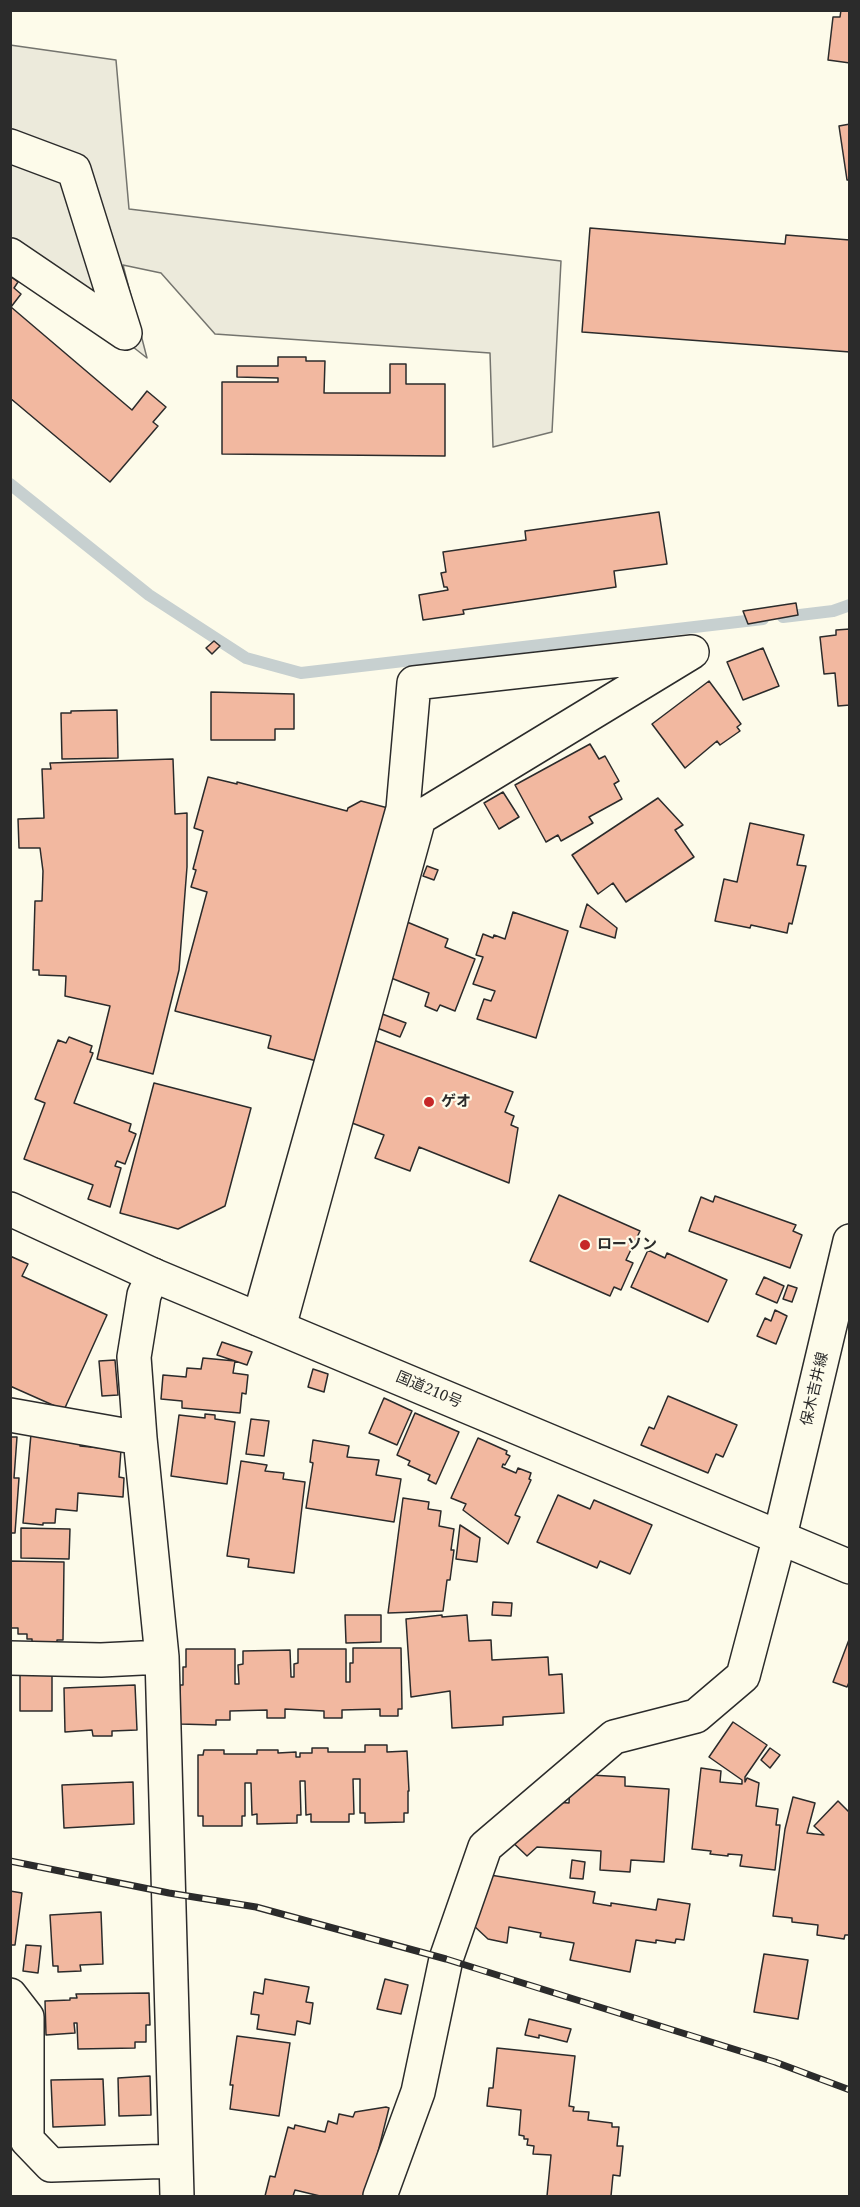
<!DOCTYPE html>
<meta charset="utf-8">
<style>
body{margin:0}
#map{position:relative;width:860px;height:2207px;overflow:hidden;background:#fdfbea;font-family:"Noto Serif",serif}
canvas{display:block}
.frame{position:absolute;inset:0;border:12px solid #2b2b2b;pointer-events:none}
</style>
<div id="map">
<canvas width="860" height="2207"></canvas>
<div class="frame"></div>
</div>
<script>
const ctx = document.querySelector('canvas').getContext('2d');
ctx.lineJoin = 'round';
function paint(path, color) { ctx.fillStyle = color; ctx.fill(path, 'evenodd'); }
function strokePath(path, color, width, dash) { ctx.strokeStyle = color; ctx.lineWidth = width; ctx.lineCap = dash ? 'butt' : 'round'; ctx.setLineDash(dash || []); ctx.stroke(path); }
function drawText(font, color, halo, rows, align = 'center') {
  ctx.font = font + ' "Noto Serif","Noto Sans JP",serif'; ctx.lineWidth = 4.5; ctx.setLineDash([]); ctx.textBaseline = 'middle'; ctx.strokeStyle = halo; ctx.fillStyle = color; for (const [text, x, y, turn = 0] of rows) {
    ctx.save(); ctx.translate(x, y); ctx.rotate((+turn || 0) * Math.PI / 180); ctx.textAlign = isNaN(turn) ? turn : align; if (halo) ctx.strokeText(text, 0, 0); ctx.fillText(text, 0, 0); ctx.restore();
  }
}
const parking = new Path2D(`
 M10,45l106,15 13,149 432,52 -9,171 -59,15 -3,-94 -275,-19 -54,-61 -38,-8 24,93 -136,-107z`);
paint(parking, '#eceadb');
strokePath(parking, '#74746e', 1.5);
strokePath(new Path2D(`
 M10,484l139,111 97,63 55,15 462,-54
 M783,617l50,-6 17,-6`), '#c7d0d0', 12);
const building = new Path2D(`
 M841,10h9v53l-22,-3 5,-43h7z
 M850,124v56h-3l-8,-54z
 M590,228l195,16 1,-9 64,5v112l-268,-20z
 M10,276l8,6 -4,6 7,6 -10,13 121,103 15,-19 19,16 -13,15 5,4 -48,56 -100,-84z
 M278,357h28v4h19l-1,32h66v-29h16v20h39v72l-223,-2v-72h56v-4l-41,-1v-11h41z
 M659,512l8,52 -53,7 2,16 -153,23 1,4 -41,6 -4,-25 29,-5 -1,-3h-3l-3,-14 5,-1 -3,-20 83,-12 -1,-9z
 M796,603l2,12 -50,9 -5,-13z
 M850,629v76l-12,1 -3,-33 -11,1 -4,-37 16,-2v-5z
 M214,641l6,5 -8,8 -6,-6z
 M763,648l16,38 -36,14 -16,-38z
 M709,681l32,43 -4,3 3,4 -20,14 -3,-4 -32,27 -33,-44z
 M211,692l83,2v35h-19v11h-64z
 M117,710l1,48 -56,1 -1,-46h10v-2z
 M590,744l9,15 6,-3 14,25 -5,3 8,15 -33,18 4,6 -32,18 -3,-6 -12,7 -31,-57z
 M173,759l2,55 12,-1v54l-8,103 -26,104 -56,-15 13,-53 -45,-10 1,-20 -27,-1v-5h-6l2,-69h7l1,-30 -3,-23h-21l-1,-29 26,-1 -2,-49h9l-1,-6z
 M208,777l29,7v-2l110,29 1,-3 13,-7 31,8 -68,254 -56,-15 3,-12 -96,-25 32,-119 -16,-5 5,-17 -3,-1 10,-38 -9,-3z
 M503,792l16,25 -20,12 -15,-26z
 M658,798l25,27 -8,5 19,27 -68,45 -13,-19 -15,11 -26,-39z
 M750,823l54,12 -7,30 9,1 -14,58 -3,-1 -2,10 -36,-8 -1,3 -35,-7 9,-42 13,3z
 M427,866l11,4 -4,10 -11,-4z
 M587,904l30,24 -2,10 -35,-11z
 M513,912l55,19 -32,107 -59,-19 7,-20 7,2 4,-10 -22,-7 10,-27 -7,-2 7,-21 10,4 1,-3 11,4z
 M407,922l41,17 -3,8 30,12 -20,52 -15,-6 -3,6 -12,-5 4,-13 -43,-17z
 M377,1012l29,11 -6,14 -28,-11z
 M69,1037l23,9 -2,6 3,1 -19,50 57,21 -2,7 7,3 -11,30 -8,-3 -2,5 6,2 -11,39 -22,-8 5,-14 -69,-26 21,-56 -10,-4 23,-59 8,3z
 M368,1038l145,54 -8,20 9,4 -3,9 7,3 -9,55 -90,-36 -9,24 -35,-13 9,-23 -40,-15z
 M154,1083l97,25 -26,98 -47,23 -58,-16z
 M559,1195l81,36 -14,29 7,3 -12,27 -7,-3 -4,9 -80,-35z
 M715,1196l81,29 -3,6 9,4 -12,33 -101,-37 12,-34 12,5z
 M648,1250l17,8 2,-5 60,27 -19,42 -77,-35z
 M10,1256l18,8 -6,12 85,39 -43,95 -54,-24z
 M764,1277l20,9 -7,17 -21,-9z
 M788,1285l9,3 -5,14 -9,-3z
 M775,1310l12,6 -11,28 -19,-8 8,-18 6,3z
 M222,1342l30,10 -5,13 -30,-10z
 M203,1358l32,3 -2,12 15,2 -2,19 -4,-1 -2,20 -58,-5v-7l-21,-2 2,-24 23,2 1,-9 14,1z
 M115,1360l3,35 -16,1 -3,-35z
 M313,1369l15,5 -4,18 -16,-5z
 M668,1396l69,29 -14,32 -7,-3 -8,19 -67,-28 8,-18 5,2z
 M384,1398l28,13 -15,34 -28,-12z
 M415,1413l44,19 -23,52 -8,-4 2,-5 -22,-10 2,-4 -13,-6z
 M205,1414l10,1v4l20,3 -8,62 -56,-8 8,-61 26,3z
 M251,1419l18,2 -5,35 -18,-2z
 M31,1434l50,4 -1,8 41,4 -2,27 5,1 -1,19 -45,-4 -1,18 -21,-2 -1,14h-12v2l-20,-2z
 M10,1437h7l-3,41h5l-4,55h-5z
 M478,1438l29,13 -1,3 4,2 -5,9 -2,-1 -1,3 14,6 2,-5 13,5 -2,6 2,1 -16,35 5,2 -12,27 -45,-34 3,-6 -15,-6z
 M313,1440l36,6 -2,11 32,3 -3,15 25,4 -7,43 -88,-14 7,-45 -3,-1z
 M241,1461l26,4 -2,6 19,2 -1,6 22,3 -11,91 -46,-6 1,-8 -22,-3z
 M558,1495l32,14 4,-9 58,25 -22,49 -30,-13 -3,7 -60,-26z
 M403,1498l26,4 -1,7 13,2 -2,15 15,3 -3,21h3l-4,30h-3l-4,31 -55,2z
 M460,1525l20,13 -3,24 -21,-3z
 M21,1528l49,1 -1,30 -48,-1z
 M10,1561l54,1 -1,78h-6v3l-25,-1v-3h-5v-5h-9v-6h-7z
 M493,1602l19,1 -1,13 -19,-1z
 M345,1615h36v27l-35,1z
 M442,1615v2l25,-2 2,26 22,-1 1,20 56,-3 1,18 13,-1 2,39 -61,4v8l-51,3 -2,-37 -39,6 -5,-78z
 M850,1637v43l-3,7 -14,-5z
 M353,1648h48l1,61h-4v7h-18v-7l-38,1v8h-18v-7l-39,-2v9h-18v-8l-37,1v9h-14v5l-36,-1v-39h3v-18h3v-18h49v35h4l-1,-19 5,-1v-13l47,-1 1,27h3v-13l4,-1v-14h48v33h4v-19h3z
 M20,1669h32v42h-32z
 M135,1685l2,45 -25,1v5h-19l-1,-6 -27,2 -1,-44z
 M733,1722l34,23 -22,32v5l2,-4 12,5 -3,23 22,3 -2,16h4l-5,45 -35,-4 2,-11 -14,-1v2l-18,-2 1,-3 -19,-2 9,-81 20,3 -1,11 22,2v-4l-33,-23z
 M365,1745h22v7l20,-1 2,40h-1v22h-4v9l-39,1v-10h-5v-34h-7l1,35h-5v8h-38v-8l-5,1 -1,-34h-5l1,34h-4v8l-40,1v-10l-5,1 -1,-32h-6v33h-3v10h-39v-10h-5v-61h5l1,-5h20v4h33v-4h21v3l18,-1v5h4v-4h12v-5h16v4h37z
 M770,1748l10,7 -10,13 -9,-8z
 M574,1774l51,3v9l44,3 -5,73 -33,-2 -1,12 -30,-2 1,-19 -64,-4 -10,9 -20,-19 33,-36 29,2 1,-18z
 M133,1782l1,42 -70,4 -2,-43z
 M793,1797l22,6 -8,30 17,2 -10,-9 24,-25 12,12v122h-5l-1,4 -27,-4 1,-10 -26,-3v-4l-19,-2 12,-87z
 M572,1860l13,2 -2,17 -13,-1z
 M484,1874l111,18 -2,11 18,3v-3l45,7 2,-11 32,5 -6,36 -8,-1 -1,4 -19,-3v3l-20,-3 -6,32 -60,-12 4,-17 -34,-6 1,-4 -32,-6 -2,16 -19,-4 -15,-14z
 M10,1891l12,2 -7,52h-5z
 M101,1912l2,52 -23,1 1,6 -23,1v-6h-5l-3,-51z
 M26,1945l15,1 -3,27 -15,-2z
 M764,1954l44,6 -10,59 -44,-7z
 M265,1979l44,8 -3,15 7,1 -3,21 -13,-3 -2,14 -38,-6 2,-14 -8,-1 3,-22 9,2z
 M385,1979l23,6 -7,29 -24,-5z
 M149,1993l1,32h-4v17h-11v6l-57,1 -1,-26h-3l1,10 -29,2 -1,-34 25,-1v-2h7l-1,-4z
 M529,2019l42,10 -4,13 -28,-7v3l-14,-3z
 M237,2036l53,7 -11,73 -49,-7 3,-24h-3z
 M497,2048l78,8 -6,50 5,1 -1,4 16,1 -1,8 24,3v4h7l-2,19h6l-3,30 -7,-1 -2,21h-64l4,-41 -18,-1 1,-8 -7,-1 1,-6h-4v-3l-5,-1 2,-25 -34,-4 2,-18h4z
 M150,2076l1,39 -32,1 -1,-38z
 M103,2079l2,46 -52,2 -2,-47z
 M386,2107l3,1 -22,88h-47l-25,-6 -2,6h-28l5,-20 5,1 13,-50 6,2 1,-4 30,7 3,-11 9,3 2,-10 14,3 2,-5z`);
paint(building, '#f2b8a0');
strokePath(building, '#2b2b2b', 1.5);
const minor = new Path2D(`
 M10,146l64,24 51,163 -115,-78
 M153,1275l-9,20 -10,62 6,81 22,219 15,539
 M259,1319l144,-510 11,-126 278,-31 -273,166 -140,509
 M10,1415l130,23
 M10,1658l91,2 61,-3
 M10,1995l17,22v123l24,25 125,-4
 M380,2196l38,-104 28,-133 39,-112 129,-110 82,-21 47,-40 37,-140`);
const major = new Path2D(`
 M780,1536l70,-295`);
const highway = new Path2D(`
 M10,1209l143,66 697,292`);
strokePath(minor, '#2b2b2b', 36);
strokePath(major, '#2b2b2b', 36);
strokePath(highway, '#2b2b2b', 36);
strokePath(minor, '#fdfbea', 33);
strokePath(major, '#fdfbea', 33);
strokePath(highway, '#fdfbea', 33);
const rail = new Path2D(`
 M10,1861l159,32 87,14 190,52 329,103 75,28`);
strokePath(rail, '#2b2b2b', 7);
strokePath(rail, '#fdfbea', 4.5, [14]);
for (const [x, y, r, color] of [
 [429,1102,6,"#c62828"],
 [585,1245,6,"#c62828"]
]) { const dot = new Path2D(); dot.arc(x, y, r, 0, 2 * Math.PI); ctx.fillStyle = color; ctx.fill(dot); strokePath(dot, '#fdfbea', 2); }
drawText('bold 15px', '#2b2b2b', '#fdfbea', [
 ["ゲオ",441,1102],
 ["ローソン",597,1245]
], 'left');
drawText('15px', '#2b2b2b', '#fdfbea', [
 ["保木吉井線",815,1389,-77],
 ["国道210号",429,1390,23]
]);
</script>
